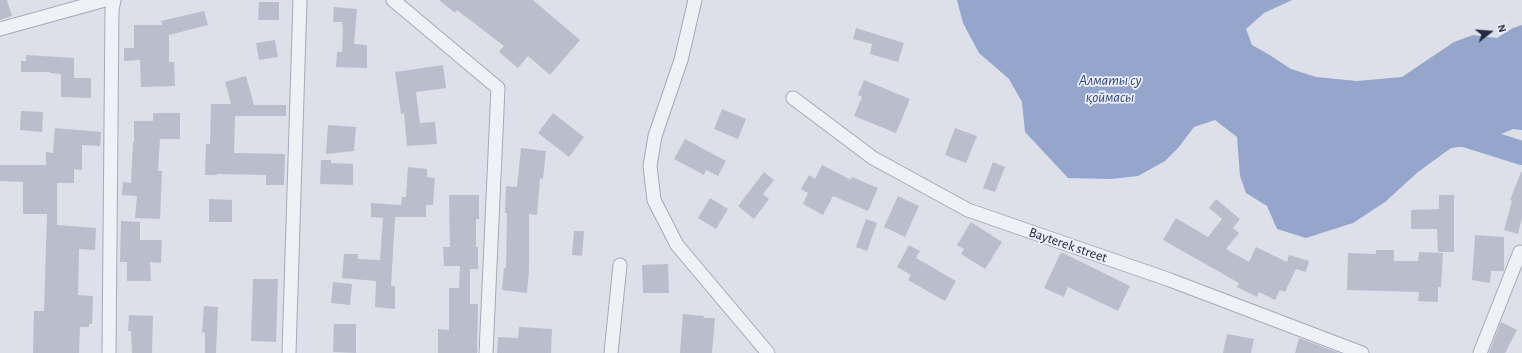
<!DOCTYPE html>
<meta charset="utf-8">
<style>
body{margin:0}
#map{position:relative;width:1522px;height:353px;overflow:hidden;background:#dde0e9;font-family:"Alegreya Sans",sans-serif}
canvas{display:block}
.north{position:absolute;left:1470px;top:12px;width:40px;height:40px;-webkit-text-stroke:3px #edeff6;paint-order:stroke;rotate:73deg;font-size:11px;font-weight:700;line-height:16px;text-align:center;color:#252a41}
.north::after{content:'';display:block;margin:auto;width:14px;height:18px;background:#252a41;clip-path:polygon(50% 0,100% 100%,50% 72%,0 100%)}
</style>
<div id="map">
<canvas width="1522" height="353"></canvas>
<div class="north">N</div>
</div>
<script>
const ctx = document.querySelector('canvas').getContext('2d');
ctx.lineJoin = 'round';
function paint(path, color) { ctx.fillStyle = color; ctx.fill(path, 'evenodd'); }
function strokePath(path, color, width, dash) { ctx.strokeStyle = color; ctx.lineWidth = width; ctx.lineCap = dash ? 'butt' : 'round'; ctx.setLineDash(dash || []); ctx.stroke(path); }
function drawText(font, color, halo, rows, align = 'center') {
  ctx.font = font + ' "Alegreya Sans",sans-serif'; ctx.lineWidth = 3.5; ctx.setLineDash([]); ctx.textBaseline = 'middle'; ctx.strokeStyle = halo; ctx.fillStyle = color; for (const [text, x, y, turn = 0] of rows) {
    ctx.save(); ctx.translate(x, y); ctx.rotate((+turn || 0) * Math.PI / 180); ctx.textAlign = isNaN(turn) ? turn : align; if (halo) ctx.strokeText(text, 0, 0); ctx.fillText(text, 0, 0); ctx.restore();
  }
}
paint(new Path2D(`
 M957,0h335l-28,13 -18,16 6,16 16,9 23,15 25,8 41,4 45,-4 52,-35 19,-7 24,3 16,-10 9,-3v105l-9,-1 -38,16 -24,3 -33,24 -33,30 -32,21 -47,15 -29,-9 -10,-23 -21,-13 -6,-17 -3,-39 -22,-17 -21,7 -16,21 -13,13 -27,15 -27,3 -43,-1 -43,-46 -3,-30 -13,-23 -30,-26 -16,-30z`), '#95a5cc');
strokePath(new Path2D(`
 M1452,131l70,22`), '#95a5cc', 24);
paint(new Path2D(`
 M0,0h7l5,16 -12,4z
 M439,0h94l47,40 -30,35 -22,-19 -10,12 -19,-16 5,-6 -47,-36 -2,3z
 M259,2h20v18h-21z
 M334,7l23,2 -3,35 13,1v23l-31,-1 1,-15h5l1,-23 -1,-7h-9z
 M204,11l4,14 -39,10v27h5l1,24 -34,1 -1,-27 -16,1v-13h10v-23h28l-1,-4z
 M856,28l48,15 -6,19 -28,-8 2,-10 -19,-5z
 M275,40l3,17 -19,3 -3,-17z
 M26,55l48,3v20h17v20l-30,-1v-23l-11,-1v-1h-29v-11h5z
 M443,65l3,23 -30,4 4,31 15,-1 2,22 -30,2 -3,-33 -3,1 -6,-42z
 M246,76l8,29h32v11h-51l-1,37 51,1 -1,31h-18v-10l-49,-1v1h-12l1,-31h4l1,-40h20l-6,-22z
 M864,80l46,19 -14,34 -42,-17 8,-19 -4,-2z
 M722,109l24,10 -8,20 -24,-10z
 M21,111l22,1 -1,20 -22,-2z
 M153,113h27v26h-20l-2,32h4l-2,48 -25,-1 2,-22 -15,-1 1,-13 8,1 2,-41h1v-21h19z
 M553,113l31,24 -15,20 -31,-24z
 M328,125l28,2 -2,24 -28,3z
 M55,128l46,4 -1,14 -18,-1v25l-8,-1v14h-17v42l39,3 -1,22 -16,-1 -1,46 15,1 -1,28h-3v3h-9l-1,26h-46l1,-42h10l3,-97h-24v-32l-23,-1v-16h46v-13l7,1z
 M955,128l22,8 -11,27 -21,-8z
 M685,139l41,22 -8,15 -12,-6 -2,5 -30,-16z
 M521,148l25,3 -3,28 -3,-1 -3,37 -8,-1v56l-2,23 -25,-3 2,-22h2l1,-55h-2l1,-27 11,1z
 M321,160h10v3l22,1v21l-33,-1z
 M993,162l12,5 -10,25 -12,-4z
 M822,165l29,15 1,-3 26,11 -10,23 -35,-15 -10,19 -20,-11 5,-11 -7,-4 8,-14 6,4z
 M408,167l19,2v8l8,1 -2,27h-7v12h-31l-4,69h4v23l-20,-2 1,-26 -34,-3 2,-24h14v5l22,1 3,-42 -12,-1v-14l30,2 1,-8h4z
 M764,172l10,8 -11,14 6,5 -15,20 -16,-13z
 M1521,172h1v45l-4,17 -14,-4 8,-29 -2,-1z
 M449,195h30v24h-3v28h2v22h-8v35h8l-1,49h-39v-24l11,1v-42h10l1,-22h-16l-1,-19h7z
 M1439,195h15v57h-16l-1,-23h-26v-19l28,-1z
 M898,196l21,10 -14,31 -21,-10z
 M710,198l18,11 -12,20 -18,-11z
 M209,199l23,1v22h-23z
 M1216,199l24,20 -7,9 6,5 -13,16 23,13 7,-15 31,15 2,-7 20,6 -3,11 -10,-3 -11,23 -5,-2 -5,10 -16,-8 -2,5 -20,-10 2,-4 -76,-43 13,-22 32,19 14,-18 -13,-11z
 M866,219l11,4 -10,28 -11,-4z
 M121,221l19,1v18h22l-1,23 -11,-1 1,19h-24v-19h-7z
 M971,222l31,20 -17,27 -24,-15 3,-5 -7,-4z
 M574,231h10l-2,25 -10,-1z
 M1475,235l29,2v34h-13l-1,12 -18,-3z
 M909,245l11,6 -4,7 40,23 -11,20 -37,-21 3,-5 -14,-8z
 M1376,250h18v11h24l1,-9 24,1 -2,34h-3v15l-20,-1 1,-9 -72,-2 1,-37 28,1z
 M1061,252l69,34 -12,25 -50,-24 -4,10 -20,-9z
 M668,264l1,29h-26l-1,-28z
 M253,279h25l-2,63 -25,-1z
 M333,282l19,2 -2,21 -19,-2z
 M204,306l14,1 -2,46h-11v-20l-3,-1z
 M683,314l21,2 -1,2h12l-3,35h-32z
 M129,315l24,1 -1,37h-20l-1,-22h-3z
 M1501,322l16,8 -12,23h-16z
 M334,324h22v29l-23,-1z
 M519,327l33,2 -1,24h-54l1,-16 20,1z
 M1227,334l27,5 -3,14h-28z
 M1299,338l40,15h-44z`), '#babdcc');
const street = new Path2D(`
 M393,0l105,88 -12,265
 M695,0l-14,60 -26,76 -5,30 4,34 23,45 91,108
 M0,29l105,-29
 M793,98l80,60 95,52 202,70 192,73
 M109,353l3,-343 2,-10
 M289,353l11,-353
 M611,353l9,-88
 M1480,353l40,-101`);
strokePath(street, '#a6a9b7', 15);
strokePath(street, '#f0f1f7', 13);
drawText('14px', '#252a41', '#edeff6', [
 ["Bayterek street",1068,245,19]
]);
drawText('italic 15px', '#2c3f78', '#edeff6', [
 ["Алматы су",1110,80],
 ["қоймасы",1110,97]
]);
</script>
